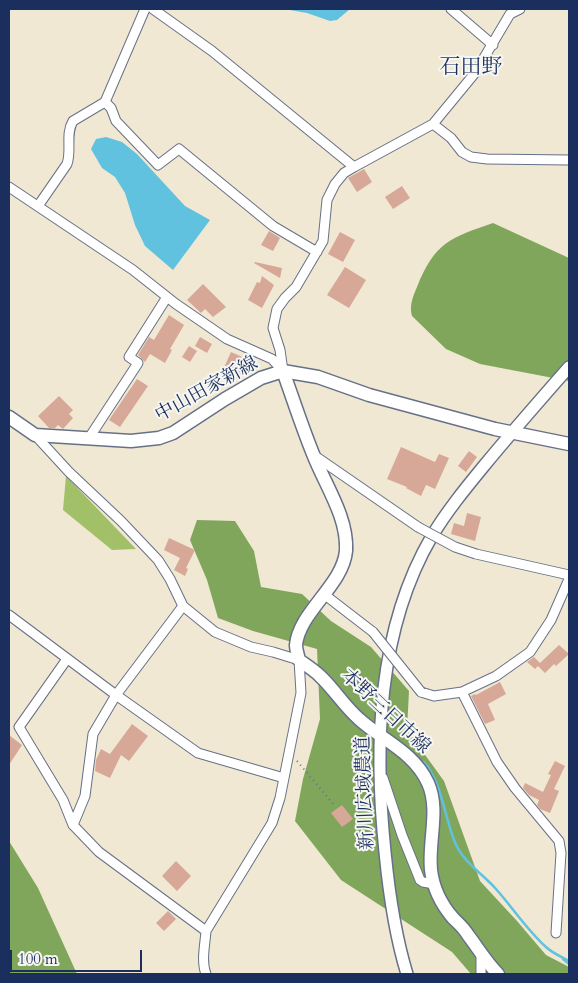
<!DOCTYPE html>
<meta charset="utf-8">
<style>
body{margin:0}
#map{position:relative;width:578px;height:983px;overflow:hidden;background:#f0e8d2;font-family:Cardo,serif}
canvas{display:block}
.frame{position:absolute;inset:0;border:10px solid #1b2f5e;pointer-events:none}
.scale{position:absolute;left:10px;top:950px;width:132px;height:22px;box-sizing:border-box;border:2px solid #1b2f5e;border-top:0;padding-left:6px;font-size:15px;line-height:18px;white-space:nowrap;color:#1b2f5e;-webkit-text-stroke:4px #f6f6f2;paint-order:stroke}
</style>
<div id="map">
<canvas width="578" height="983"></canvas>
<div class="frame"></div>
<div class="scale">100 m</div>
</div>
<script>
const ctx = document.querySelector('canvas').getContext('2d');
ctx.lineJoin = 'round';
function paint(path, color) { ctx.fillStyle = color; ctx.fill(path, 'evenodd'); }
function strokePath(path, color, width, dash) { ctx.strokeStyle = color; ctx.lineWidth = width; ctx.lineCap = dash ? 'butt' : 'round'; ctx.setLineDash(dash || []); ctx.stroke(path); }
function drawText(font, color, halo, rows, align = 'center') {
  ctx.font = font + ' Cardo,"Noto Serif JP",serif'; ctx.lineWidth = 4; ctx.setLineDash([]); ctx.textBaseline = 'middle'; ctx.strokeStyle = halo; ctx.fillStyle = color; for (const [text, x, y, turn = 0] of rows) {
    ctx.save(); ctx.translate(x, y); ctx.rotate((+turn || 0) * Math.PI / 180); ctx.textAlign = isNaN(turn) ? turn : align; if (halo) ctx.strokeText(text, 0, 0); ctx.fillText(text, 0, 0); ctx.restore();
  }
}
paint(new Path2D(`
 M66,476l70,73 -24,1 -49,-40z`), '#a1c067');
paint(new Path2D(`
 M493,223l76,35v123l-89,-17 -34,-15 -34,-33c-3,-10 1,-20 5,-29 18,-45 33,-49 76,-64z
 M197,520l38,1 19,30 7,36 41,7 29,27 40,26 38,44 -2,39 37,51 36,100 37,40 29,34 23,12v7h-98l-19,-22 -111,-72 -46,-59 8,-42 17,-60 -3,-70 -64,-18 -35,-13 -11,-38 -17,-40z
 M9,841l29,47 39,86h-68z`), '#80a65c');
paint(new Path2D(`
 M284,9h66l-13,11 -7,1 -23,-8z
 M106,137l16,5 15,12 48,52 25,14 -37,50 -28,-24 -10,-21 -10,-32 -10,-16 -13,-9 -11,-19 5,-10z`), '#60c2de');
strokePath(new Path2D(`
 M424,762c18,22 20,52 30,78 8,22 28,33 42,49 17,19 31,41 50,58 6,6 16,10 23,14
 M563,959l6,5`), '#60c2de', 2.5);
paint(new Path2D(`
 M364,169l8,13 -15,10 -9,-14z
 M402,186l8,12 -17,11 -8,-12z
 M269,231l11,7 -7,13 -12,-6z
 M340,232l15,8 -12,22 -15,-8z
 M255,262l27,6 -2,10 -26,-15z
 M345,267l21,13 -17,28 -22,-13z
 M262,276l12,9 -12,23 -14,-8 9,-18 3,1z
 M203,284l23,23 -13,10 -8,-8 -4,4 -14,-13z
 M169,315l15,10 -14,24 2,1 -7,13 -15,-9 -5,8 -7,-7 11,-18 5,3z
 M200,337l12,7 -5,9 -12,-7z
 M189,346l8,5 -7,11 -8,-5z
 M231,352l18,8 -9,20 -18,-8z
 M137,379l11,7 -28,41 -11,-7z
 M59,396l14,14 -4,4 4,4 -10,11 -5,-4 -3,3h-6l-11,-12z
 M401,447l34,15 4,-8 10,4 -14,31 -9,-4 -5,11 -15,-8 1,-1 -20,-8z
 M469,451l8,6 -11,15 -8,-6z
 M467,513l14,4 -6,24 -24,-7 3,-11 10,3z
 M169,538l26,12 -9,18 2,1 -3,7 -11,-6 6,-12 -16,-8z
 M559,645l10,9 -13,12 -2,-2 -9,9 -7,-7 -3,3 -8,-7 7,-5 6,6z
 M500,682l6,12 -18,10 7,16 -10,4 -14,-28 4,-2 1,1z
 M132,724l16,12 -19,25 -8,-6 -11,23 -15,-7 1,-11 5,-11 9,5z
 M9,735l13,10 -13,20z
 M555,761l10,5 -11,23 5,2 -9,22 -10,-4 -3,-4 2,-5 -10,-5 -6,-7 2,-5 18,9 8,-17 -3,-1z
 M342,805l11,14 -11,8 -11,-14z
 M176,861l15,15 -14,15 -15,-15z
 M168,911l8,8 -12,12 -8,-8z`), '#d7a898');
const minor = new Path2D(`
 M153,9l59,42 142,116
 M451,9l42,36
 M105,102l6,6 5,13 42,44 21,-16 94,77 44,26
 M433,124l18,14 11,14 9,5 16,2 82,1
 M9,187l124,83 43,34 51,35 45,20 11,12
 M38,206l29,-42c5,-14 -2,-30 6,-43l32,-19 40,-93
 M283,371l-3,-21 -7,-22 4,-19 8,-11 11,-11 27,-46 4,-41 8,-16 9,-11 10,-6 79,-43 42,-51 35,-59 10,-5
 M35,435l34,37 52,49 37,39 12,19 13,27 32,26 36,15 22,5 26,8 2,33 -21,105 -8,25 -66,108c-1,14 -5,30 0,43
 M89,438l49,-75 -9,-6 38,-60
 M315,456l103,71
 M476,554l93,21
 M325,595l48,37
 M9,615l107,80 82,58 86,25
 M67,659l-48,68 44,73 10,25 26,27 107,79
 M421,692l13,4 28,-4 34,-16 34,-24 21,-32 18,-41
 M462,692l35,70 18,26 44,53 2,12 -5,80
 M383,778l19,57 18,45 3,2 11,2
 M73,825l12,-29 8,-62 23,-39 67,-89
 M481,954v20`);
const tertiary = new Path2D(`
 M407,974c-12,-39 -18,-81 -22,-122 -11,-105 -8,-222 47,-316 15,-25 33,-47 51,-69 28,-34 57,-67 86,-100`);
const secondary = new Path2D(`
 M283,371c10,28 19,56 30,83 12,31 35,63 33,97 -3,34 -47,61 -50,94 0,5 2,10 3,15 7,5 15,10 21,16 14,13 24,30 39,43 23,21 55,33 69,64 12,27 0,58 3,87 2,17 10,34 22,48 5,5 11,10 15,17 10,13 18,27 30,39
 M9,417l26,18 96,6 28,-3 14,-5 52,-34 36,-21 22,-7 35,6 51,18 126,34 74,15`);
strokePath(minor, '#667087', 11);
strokePath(tertiary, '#667087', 14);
strokePath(secondary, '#667087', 15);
strokePath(new Path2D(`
 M297,761l38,45`), '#667087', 2, [1, 4]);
strokePath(minor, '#fff', 9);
strokePath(tertiary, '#fff', 11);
strokePath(secondary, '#fff', 12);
const minorBridge = new Path2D(`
 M418,527l37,20 21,7
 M373,632l48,60`);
strokePath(minorBridge, '#667087', 11, []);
strokePath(minorBridge, '#fff', 9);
drawText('19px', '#1b2f5e', '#f6f6f2', [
 ["中山田家新線",207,390,-29],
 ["本野三日市線",385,712,43],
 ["新川広域農道",366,793,-92]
]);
drawText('21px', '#1b2f5e', '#f6f6f2', [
 ["石田野",471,68]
]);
</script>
